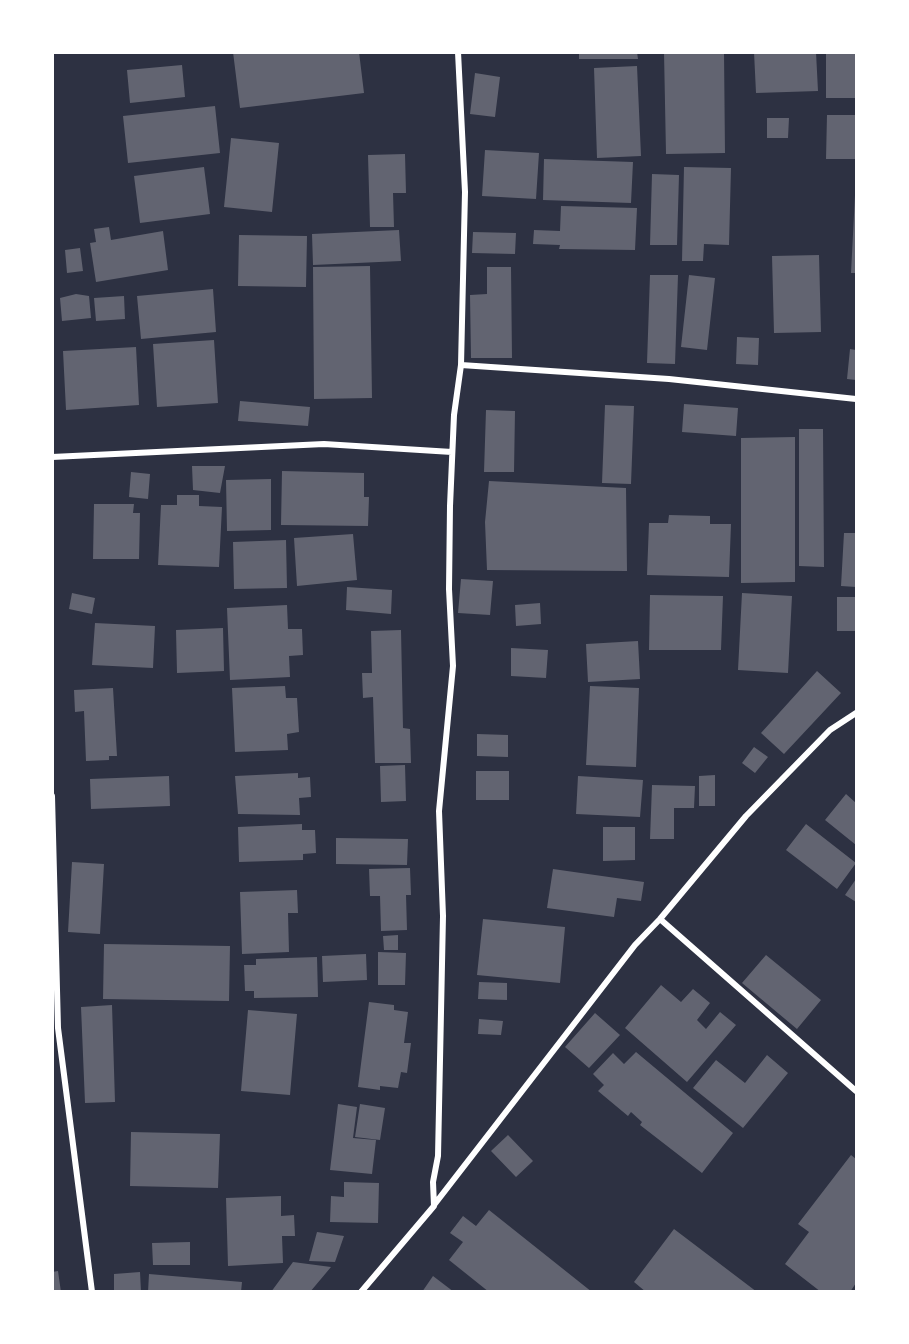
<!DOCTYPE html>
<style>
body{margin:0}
#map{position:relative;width:909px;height:1344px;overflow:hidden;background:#2d3142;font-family:Cabin,sans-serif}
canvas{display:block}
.frame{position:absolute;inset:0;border:54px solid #fff;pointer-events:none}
</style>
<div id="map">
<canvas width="909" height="1344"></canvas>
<div class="frame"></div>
</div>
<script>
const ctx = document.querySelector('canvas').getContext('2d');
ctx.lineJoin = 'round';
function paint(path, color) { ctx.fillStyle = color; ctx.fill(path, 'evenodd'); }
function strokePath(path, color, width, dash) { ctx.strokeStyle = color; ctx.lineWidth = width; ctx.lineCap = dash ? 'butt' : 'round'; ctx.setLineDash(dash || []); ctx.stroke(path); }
paint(new Path2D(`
 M233,52h126l5,41 -124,15z
 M579,52h58l1,7h-59z
 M664,52h60l1,101 -59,1z
 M754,52h62l2,39 -62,2z
 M826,52h30v46h-30z
 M182,65l3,32 -55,6 -3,-33z
 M637,66l4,90 -44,2 -3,-90z
 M475,73l25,4 -5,40 -25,-3z
 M215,106l5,47 -92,10 -5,-47z
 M827,115h29v44h-30z
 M767,118h22l-1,20h-21z
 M231,138l48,5 -7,69 -48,-5z
 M485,150l54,3 -3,46 -54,-3z
 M405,154l1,39h-13l1,34h-24l-2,-72z
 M544,159l89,3 -2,41 -88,-3z
 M204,167l6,47 -70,9 -6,-47z
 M684,167l47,1 -2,77 -25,-1 -1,17h-21z
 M652,174l27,1 -2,70h-27z
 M855,195h1v78h-5z
 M561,206l76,2 -2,42 -76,-1 1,-4 -27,-1 1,-14 26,1z
 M109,227l2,13 52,-9 5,39 -72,12 -6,-39 6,-1 -2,-13z
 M399,230l2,31 -88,4 -1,-31z
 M473,232l43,1 -1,21 -43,-1z
 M239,235l68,1 -1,51 -68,-1z
 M80,248l3,23 -16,2 -2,-23z
 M819,255l2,77 -47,1 -2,-77z
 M370,266l2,132 -58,1 -1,-132z
 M487,267h24l1,91h-41l-1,-63 17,-1z
 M650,275h28l-3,89 -28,-1z
 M689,275l26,3 -8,72 -26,-3z
 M213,289l3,43 -75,7 -4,-43z
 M76,294l13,2 2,22 -29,3 -2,-23z
 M124,296l1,23 -29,2 -2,-23z
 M737,337l22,1 -1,27 -22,-1z
 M214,340l4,63 -61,4 -4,-63z
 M136,347l3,58 -73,5 -3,-59z
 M850,349l6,1v30l-9,-1z
 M240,401l70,6 -2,19 -70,-5z
 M684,404l54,4 -2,28 -54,-4z
 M605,405l29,1 -3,78 -29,-1z
 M486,410l29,1 -1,61h-30z
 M799,429h24l1,138 -25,-1z
 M795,437v145l-54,1v-145z
 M192,466h33l-5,27 -27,-3z
 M282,471l82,2v24h5l-1,29 -87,-1z
 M131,472l19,2 -2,25 -19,-2z
 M271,479v51l-44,1 -1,-51z
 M489,481l137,7 1,83 -140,-1 -2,-48z
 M177,495h22v11l23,1 -3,60 -61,-2 3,-60h16z
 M94,504h40l-1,9h7l-1,46h-46z
 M669,515l41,1v8h21l-2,53 -82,-2 2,-52h19z
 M844,533h12v54l-15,-1z
 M353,534l4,46 -60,6 -3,-48z
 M286,540l1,48 -53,1 -1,-47z
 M461,579l32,2 -3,34 -32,-2z
 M347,587l45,3 -1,24 -45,-4z
 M72,593l23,5 -3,16 -23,-5z
 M742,593l50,3 -4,77 -50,-3z
 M650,595l73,1 -2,54h-72z
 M837,597h19v34h-19z
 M540,603l1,21 -25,2 -1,-21z
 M287,605l1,24h14l1,26 -14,1 1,21 -60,3 -3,-72z
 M95,623l60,3 -2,42 -61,-3z
 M223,628l1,43 -47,2 -1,-43z
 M401,630l2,98 7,1 1,34h-36l-2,-66 -10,1 -1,-25h10l-1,-42z
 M638,641l2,38 -52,3 -2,-38z
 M511,648l37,2 -2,28 -35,-2z
 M817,671l24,22 -57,61 -23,-21z
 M285,686l1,12h11l2,34 -12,2 1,16 -53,2 -3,-64z
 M590,686l49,2 -3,79 -50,-2z
 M113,688l4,68h-8v4l-23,1 -2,-50 -9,1 -1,-22z
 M477,734l31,1v22l-31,-1z
 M754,747l14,10 -13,16 -13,-10z
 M405,765l1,36 -25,1 -1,-36z
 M476,771h33v29h-33z
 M298,773v5l12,-1 1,20 -12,1 1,17 -62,-1 -3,-38z
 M715,775v31h-16v-30z
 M169,776l1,30 -79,3 -1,-30z
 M578,776l65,4 -3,37 -64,-3z
 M652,785l43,1 -1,22h-20v31h-24z
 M846,794l10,9v42l-31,-25z
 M302,824v6h13l1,23 -13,1v6l-64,2 -1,-35z
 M806,824l50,39 -19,26 -51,-39z
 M603,827h32v33l-32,1z
 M336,838l72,1 -1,26 -71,-1z
 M72,862l32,2 -4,70 -32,-2z
 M410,868l1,27h-5l1,35 -26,1 -1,-35h-10l-1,-27z
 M553,869l91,13 -3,19 -24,-3 -3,19 -67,-9z
 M856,879v23l-11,-7z
 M297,890l1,23h-10l1,39 -47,2 -2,-62z
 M483,919l82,8 -5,56 -83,-8z
 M398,935v15h-14l-1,-14z
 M104,944l126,2 -1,55 -126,-2z
 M378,952l28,1 -1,32h-27z
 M366,954l1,26 -44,2 -1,-26z
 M766,955l55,45 -24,29 -55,-46z
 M317,957l1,40 -64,1v-7h-9l-1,-26h12v-6z
 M479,982l28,1v17l-29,-1z
 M661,985l20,17 12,-13 17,14 -13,17 9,9 14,-17 16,13 -49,57 -62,-54z
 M369,1002l25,3v5l14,2 -4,31h7l-4,30 -6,-1 -3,16 -18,-2v4l-22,-3z
 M112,1005l3,97 -30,1 -4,-96z
 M248,1010l49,4 -7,81 -49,-4z
 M595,1013l25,22 -31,33 -24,-21z
 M479,1019l24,2 -2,14 -23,-1z
 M636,1052l97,81 -31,40 -62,-48 2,-3 -11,-10 -3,4 -30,-25 6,-6 -11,-11 20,-21 11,11z
 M767,1055l21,18 -45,55 -50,-40 23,-28 29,23z
 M338,1104l19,3 -4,31 23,2 -4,34 -42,-4z
 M360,1104l25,4 -5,32 -25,-3z
 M131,1132l89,2 -2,54 -88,-2z
 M508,1135l25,26 -17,16 -25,-26z
 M851,1155l5,4v124l-6,9h-29l-36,-28 24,-32 -11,-8z
 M344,1182l35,1 -1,40 -48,-1 1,-26 13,1z
 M281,1196v20l13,-1 1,21h-13l1,27 -55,3 -2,-68z
 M489,1210l103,82h-103l-40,-32 14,-18 -13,-9 13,-17 13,10z
 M674,1229l83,63h-111l-12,-10z
 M317,1232l27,4 -9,26 -26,-1z
 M190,1242v23h-37l-1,-22z
 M293,1262l38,5 -21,25h-39z
 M58,1271l3,21h-9v-20z
 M140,1272l1,20h-27v-18z
 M149,1274l93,8 -1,10h-93z
 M433,1276l21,16h-32z`), '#626471');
strokePath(new Path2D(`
 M461,365l208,14 187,20
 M52,457l272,-13 128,8
 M52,796l6,232 34,264
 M660,919l196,172
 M434,1205l201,-260 25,-26 86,-103 84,-86 26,-17
 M361,1292l73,-86 -1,-24 5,-26 5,-240 -4,-105 14,-145 -4,-77 1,-83 4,-91 7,-50 4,-173 -7,-140`), '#fff', 6);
</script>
